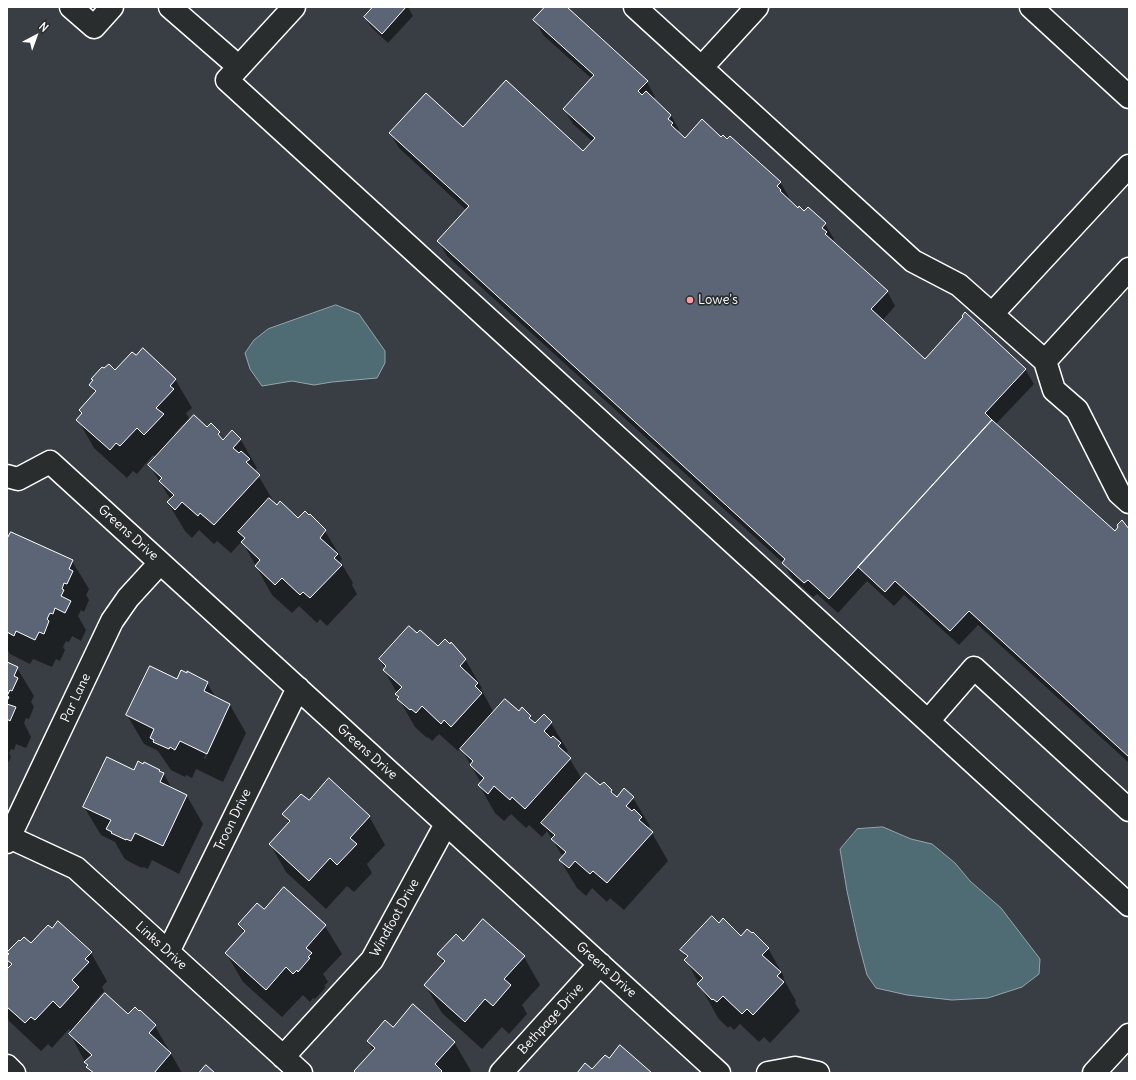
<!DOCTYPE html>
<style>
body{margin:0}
#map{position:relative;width:1136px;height:1080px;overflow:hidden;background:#393e44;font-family:Delius,sans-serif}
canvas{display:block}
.frame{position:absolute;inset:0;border:8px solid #fff;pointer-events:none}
.north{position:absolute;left:16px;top:16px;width:40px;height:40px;-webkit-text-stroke:3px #2a2d2e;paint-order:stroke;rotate:41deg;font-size:11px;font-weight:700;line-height:16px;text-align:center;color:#fff}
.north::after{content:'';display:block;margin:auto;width:14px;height:18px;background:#fff;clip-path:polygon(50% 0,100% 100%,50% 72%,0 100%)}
</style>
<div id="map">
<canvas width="1136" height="1080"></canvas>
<div class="frame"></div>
<div class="north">N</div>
</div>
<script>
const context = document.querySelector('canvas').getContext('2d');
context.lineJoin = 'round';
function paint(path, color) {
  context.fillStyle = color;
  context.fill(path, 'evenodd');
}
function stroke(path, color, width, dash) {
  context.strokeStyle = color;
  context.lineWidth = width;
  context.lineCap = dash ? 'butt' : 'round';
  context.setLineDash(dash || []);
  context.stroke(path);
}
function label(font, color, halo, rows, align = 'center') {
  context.font = font + ' Delius,sans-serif';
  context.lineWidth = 3.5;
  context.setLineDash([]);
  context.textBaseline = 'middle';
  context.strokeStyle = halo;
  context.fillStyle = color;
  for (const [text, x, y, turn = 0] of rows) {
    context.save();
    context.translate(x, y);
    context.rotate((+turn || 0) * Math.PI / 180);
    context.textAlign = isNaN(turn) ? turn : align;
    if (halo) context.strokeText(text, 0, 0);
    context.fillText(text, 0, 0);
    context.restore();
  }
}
const water = new Path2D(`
 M336 305 359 314 385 351V363L377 378 332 382 314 385 292 381 262 386 250 369 245 353 254 340 268 329Z
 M883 827 911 839 932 844 955 863 970 881 1001 908 1040 959 1039 974 1022 987 988 998 952 1000 907 995 876 988 867 975 858 941 847 891 840 849 857 829Z`);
const shadow = new Path2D(`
 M375 7H408L413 16 388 43 371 27 365 17Z
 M547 7H565L647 82 655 97 653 99 671 115 679 130 678 132 685 139H721L780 182 789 197 787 199 798 209 825 224 834 239 832 241 887 291 895 306 882 321 925 360 1025 369 1034 384 996 424 1115 533 1129 530V763L978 625 959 645 904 595 894 606 867 581 838 613 817 594 813 597 792 578 783 563 447 256 438 241 466 210 399 148 390 133 463 128 583 152 593 142 573 124 564 109 592 79 543 35 535 20Z
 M115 372 175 379 192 408 186 413 189 418 174 434 176 437 207 429 219 433 224 440 232 432 241 440 257 468 255 470 275 504 298 519 310 515 325 531 342 559 340 561 353 583 352 585 357 594 327 626 320 619 317 623 299 606 292 613 272 595 242 541 231 553 217 541 214 544 199 530 192 538 185 531 168 503 171 500 150 466 156 458 153 455 137 474 133 471 127 478 94 448 78 420 83 414 80 410 95 393 90 385 94 381 92 379Z
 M7 540 72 561 89 589 86 595 89 600 84 612 81 610 78 616 86 630 81 641 72 636 69 642 66 641 63 647 65 650 60 661 56 659 52 667 33 659 30 664 10 654 7 648Z
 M417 634 439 648 451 644 462 654 482 688 481 689 494 713H519L530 716 535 725 544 715 551 723 568 751 566 753 582 779 612 790 617 798 624 789 633 798 650 826 647 829 652 833 668 861 624 910 610 898 607 902 592 888 586 896 577 888 560 860 563 857 547 831 542 837 529 825 526 828 511 814 504 821 495 813 479 785 481 783 461 748 458 751 439 734 432 741 428 737 427 738 415 727 396 694 397 693 384 670 385 669 380 659Z
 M7 663 17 668 34 696 31 702 34 707 29 719 26 718 24 723 31 737 26 748 16 744 14 750 11 749 9 753 11 757 7 765Z
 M178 680 207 683 216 698 230 705 246 733 223 782 196 769 192 778 186 775 185 777 171 770 158 751 144 744 127 715ZM221 720H224L205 759 204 758Z
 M159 770 164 774 172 789 187 796 203 824 179 874 152 860 148 869 143 867 142 868 128 861 124 858 115 842 101 835 84 807 134 771Z
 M309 802 369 816 385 845 367 864 372 873 354 892 347 886 326 909 286 872 270 844 289 823 283 814Z
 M264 911 325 926 342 954 323 974 328 982 324 986 326 987 315 999 313 998 310 1002 303 995 282 1017 243 982 226 953 244 933 239 924Z
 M719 924 741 937 768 948 784 977 783 978 796 1001 795 1003 800 1011 770 1043 764 1037 759 1042 740 1024 734 1030 730 1026 728 1028 718 1018 686 960 687 959 682 950Z
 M463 942 524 957 540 985 522 1005 527 1014 509 1034 502 1027 482 1049 442 1013 425 985 444 964 438 955Z
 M31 945 91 953 107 981 102 987 104 991 90 1007 91 1010 129 1015 155 1026 182 1073H91L70 1034 72 1032 69 1029 52 1048 48 1044 41 1051 10 1022 7 1018V971L11 966 7 957Z
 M368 1041 454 1042 471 1071 469 1073H356L373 1051Z`);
const building = new Path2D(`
 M373 7H406L382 34 364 17Z
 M545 7H567L648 81 638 91 642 95 646 91 671 115 668 119 673 123 671 125 685 138 702 119 721 137 723 135 727 139 730 136 781 182 777 186 781 190 780 191 798 208 799 206 804 211 808 207 826 223 822 228 827 232 825 234 888 291 871 309 925 359 963 317 962 316 965 312 1026 369 985 413 992 420 829 599 808 580 804 583 782 563 785 559 437 241 469 206 389 133 426 93 463 127 506 80 583 151 595 138 563 109 594 75 533 20Z
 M143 348 176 379 170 386 174 389 156 408 164 414 144 435 137 428 120 446 116 443 110 450 76 420 82 413 79 410 96 391 89 385 93 380 91 379 102 367 104 368 109 364 115 370 132 352 136 355Z
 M194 415 207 427 211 423 220 432 218 434 223 440 232 430 241 439 233 448 239 453 241 451 250 459 246 462 260 475 214 525 200 513 198 516 182 502 175 510 167 502 174 495 159 481 162 478 148 465Z
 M992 420 1115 531 1118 527 1117 525 1122 520 1129 529V757L969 611 950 631 895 581 885 592 858 567Z
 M269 498 277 505 280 501 298 518 305 511 309 515 310 514 326 530 320 538 338 554 334 558 342 565 310 598 303 592 300 595 282 578 275 585 255 566 260 560 241 542 245 538 238 532Z
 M11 532 73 560 69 569 73 571 67 584 64 583 62 589 64 590 61 596 71 601 65 613 55 608 53 614 50 613 47 619 49 621 44 634 39 632 35 640 16 631 14 636 7 632V539Z
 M409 626 417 633 420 630 438 646 445 639 450 644 451 642 466 659 460 666 478 683 475 686 482 693 451 727 444 720 441 724 422 706 416 713 411 709 410 710 397 699 399 697 395 694 402 687 383 670 386 666 379 659Z
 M7 662 18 667 14 676 18 678 12 691 10 690 7 696 9 697 7 701Z
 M150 666 177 679 181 670 187 673V671L208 682 204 691 230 704 207 754 180 741 175 750 170 747 169 749 153 742 154 740 150 738 154 729 126 715Z
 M505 699 519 711 522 707 531 716 529 718 535 723 544 714 552 722 544 731 551 738 553 736 561 743 558 746 571 758 525 809 512 797 510 800 494 786 488 794 478 785 484 778 470 765 473 761 460 749Z
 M7 704 16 707 10 721 7 719Z
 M107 757 134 770 138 761 143 764 144 762 160 770 159 771 164 773 160 782 187 795 163 846 135 833 131 841 126 839V840L111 833 112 832 106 829 111 820 83 807Z
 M586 773 600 785 604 782 612 790 611 792 617 797 624 788 634 797 626 806 632 811 634 809 642 817 639 820 653 832 607 883 593 871 590 874 575 861 569 868 559 860 566 852 551 839 555 835 541 823Z
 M329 778 370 816 350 838 357 844 337 865 330 858 309 881 269 844 290 821 282 814 301 794 309 800Z
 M284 887 326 925 306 948 312 953 308 957 310 958 298 972 297 970 293 974 286 967 266 990 225 953 245 931 238 924 257 903 264 909Z
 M712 916 719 923 723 918 741 936 747 929 752 933 753 932 769 948 762 955 781 972 777 976 784 982 753 1015 747 1009 742 1014 723 996 717 1002 713 999 712 1000 697 984 703 978 684 960 688 956 680 950Z
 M483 919 525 956 504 979 511 985 493 1006 485 999 465 1022 424 985 445 961 437 954 456 934 463 941Z
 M58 921 92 952 85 959 89 962 72 980 79 987 60 1008 53 1001 35 1020 31 1017 25 1023 7 1007V969L12 964 7 960V955L9 954 7 952 19 940 20 941 24 937 31 943 48 925 52 928Z
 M105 993 128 1014 135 1007 139 1011 140 1010 156 1025 149 1033 171 1053 154 1073H94L86 1067 88 1065 84 1062 92 1055 69 1034Z
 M413 1004 455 1042 435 1064 442 1071 440 1073H356L354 1071 375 1048 367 1041 385 1020 393 1027Z
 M620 1045 652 1073H577L585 1063 592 1069 605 1055 609 1058Z
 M206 1065 215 1073H199Z`);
const minor = new Path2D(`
 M71 7 94 27 112 7
 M170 7 239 67
 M294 7 227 80 1129 905
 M635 7 913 261 959 285 1045 361 1054 390 1077 410 1119 493 1129 502
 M1031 7 1129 97
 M702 67 757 7
 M992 314 1129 166
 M1045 361 1129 269
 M7 476 18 479 50 462 719 1073
 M928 721 974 668 1129 810
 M9 837 76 868 301 1073
 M7 842 112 621 128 598 160 563
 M168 952 298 688
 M283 1057 372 960 446 824
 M7 1066 14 1073
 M501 1073 600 964
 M768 1073 795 1068 818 1073
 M1094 1073 1129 1035`);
const markers = [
 [690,300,4,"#ff9aa2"]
];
const poiNames = [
 ["Lowe's",698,300]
];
const streetNames = [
 ["Greens Drive",128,533,42],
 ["Par Lane",76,698,-65],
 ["Greens Drive",367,752,42],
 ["Troon Drive",233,820,-64],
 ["Windfoot Drive",395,918,-61],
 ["Links Drive",161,946,42],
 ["Greens Drive",606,970,42],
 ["Bethpage Drive",551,1019,-48]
];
paint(water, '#4f6b74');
stroke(water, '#95a6ac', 1);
paint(shadow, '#0007');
paint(building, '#5b6576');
stroke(building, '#fff', 1);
stroke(minor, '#fff', 25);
stroke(minor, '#2a2d2e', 22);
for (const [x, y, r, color] of markers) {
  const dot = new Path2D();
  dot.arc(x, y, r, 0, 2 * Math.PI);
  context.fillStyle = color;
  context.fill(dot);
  stroke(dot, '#2a2d2e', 1.5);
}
label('13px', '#fff', '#2a2d2e', poiNames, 'left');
label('13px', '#fff', '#2a2d2e', streetNames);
</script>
